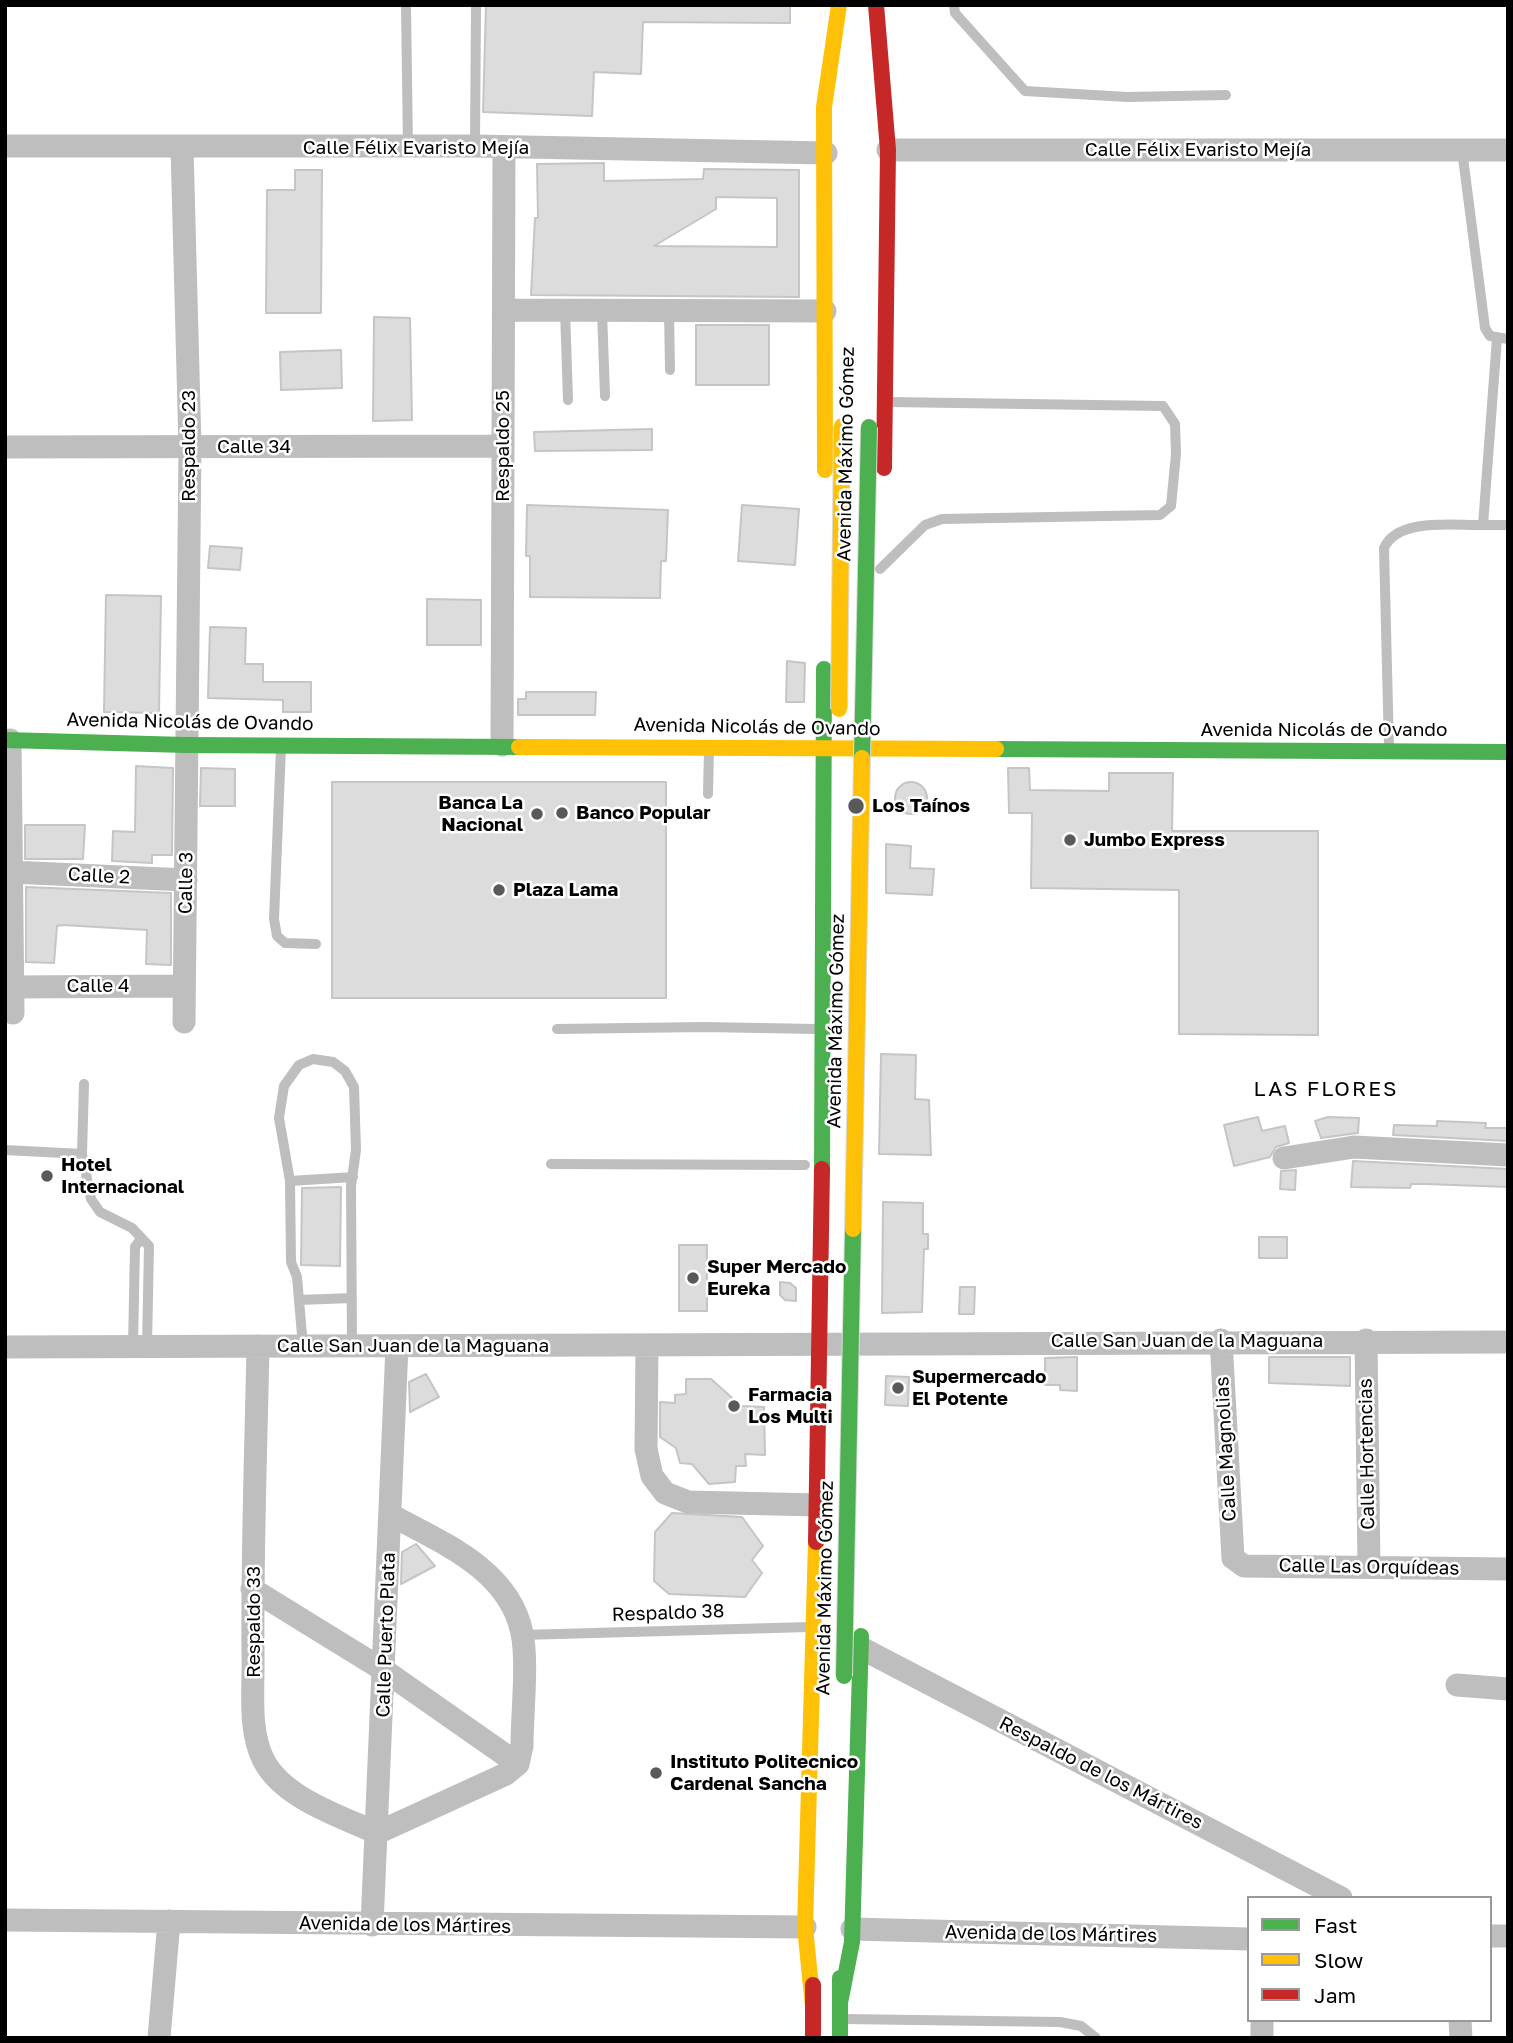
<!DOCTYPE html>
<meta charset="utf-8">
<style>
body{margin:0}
#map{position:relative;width:1513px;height:2043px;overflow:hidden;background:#fff;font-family:"Golos Text",sans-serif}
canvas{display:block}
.frame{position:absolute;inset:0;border:7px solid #000;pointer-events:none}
.legend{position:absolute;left:1247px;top:1896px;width:245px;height:126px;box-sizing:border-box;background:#fff;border:2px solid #999;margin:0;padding:9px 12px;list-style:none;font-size:21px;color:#000}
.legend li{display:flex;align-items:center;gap:14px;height:35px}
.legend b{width:35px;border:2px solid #999}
</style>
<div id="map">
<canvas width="1513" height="2043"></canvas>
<div class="frame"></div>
<ul class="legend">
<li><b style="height:9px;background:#4caf50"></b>Fast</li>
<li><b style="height:9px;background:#ffc107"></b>Slow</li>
<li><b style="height:9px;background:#c62828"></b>Jam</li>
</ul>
</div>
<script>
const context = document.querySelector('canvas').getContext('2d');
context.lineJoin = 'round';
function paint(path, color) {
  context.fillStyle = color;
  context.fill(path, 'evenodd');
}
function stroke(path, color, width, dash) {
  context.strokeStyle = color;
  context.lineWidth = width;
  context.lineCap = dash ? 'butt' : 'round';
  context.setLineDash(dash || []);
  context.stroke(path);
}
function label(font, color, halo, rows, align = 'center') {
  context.font = font + ' "Golos Text",sans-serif';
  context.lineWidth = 5;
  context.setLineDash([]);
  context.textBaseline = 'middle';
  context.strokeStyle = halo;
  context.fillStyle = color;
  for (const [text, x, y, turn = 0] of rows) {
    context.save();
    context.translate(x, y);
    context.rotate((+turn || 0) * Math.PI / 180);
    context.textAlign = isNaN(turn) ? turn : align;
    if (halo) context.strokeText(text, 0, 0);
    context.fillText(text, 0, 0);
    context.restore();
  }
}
const building = new Path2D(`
 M486 5H790V23L643 22 641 74 594 72 592 116 483 112Z
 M604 163V181L703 179 704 169 799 170V297L531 295 535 218H538L537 164ZM716 197 777 198V247L654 246 716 209Z
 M295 170H322L321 313H266L267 190H295Z
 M374 317 410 318 412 420 373 421Z
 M696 325H769V385H696Z
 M341 350 342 388 281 390 280 352Z
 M652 429V450L535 451 534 432Z
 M527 505 668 510 666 561H661L660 598 530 597V556H526Z
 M742 505 799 509 795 565 738 561Z
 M210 546 242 548 240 570 208 568Z
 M106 595 161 596 159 713 104 712Z
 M427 599 481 600V645H427Z
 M210 627 246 628 245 664H263V682H311V712H283V700L208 698Z
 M787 661 805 663 804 702H786Z
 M526 692H596L595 715H518V699H526Z
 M136 766 173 768 172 855H152V863L112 861 113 831 135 832Z
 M201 768 235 769V806H200Z
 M1008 768H1029L1030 790 1109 791V773H1173L1172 831H1318V1035L1179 1034V890L1031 888 1032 813H1009Z
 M332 782H666V998H332Z
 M895 798a16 16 0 1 1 32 0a16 16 0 1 1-32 0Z
 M25 825H85L83 859H25Z
 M886 844 911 846 910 868 934 869 932 895 886 893Z
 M26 887 171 893V965L146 964 147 930 63 925 57 926 54 963 26 962Z
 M881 1054 916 1055 915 1099 929 1100 931 1155 879 1154Z
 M1258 1117 1262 1131 1285 1126 1289 1143 1276 1147 1270 1157 1234 1166 1224 1125Z
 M1328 1117 1359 1118 1358 1133 1321 1138 1315 1121Z
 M1437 1121 1486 1123 1485 1128H1508V1141L1393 1135 1394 1125 1437 1126Z
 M1353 1161 1508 1169V1187L1426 1184H1411L1410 1188 1351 1187Z
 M1296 1170 1295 1190 1280 1189 1281 1171Z
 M341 1187 340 1266 301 1265 302 1188Z
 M883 1202 923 1203V1234H928V1249H924L922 1312 882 1313Z
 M1259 1237H1287V1258H1259Z
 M679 1245H707V1311H679Z
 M780 1282 790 1283 796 1288V1301L785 1300 780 1295Z
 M960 1287H975L974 1314H959Z
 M1077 1357V1391L1060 1390V1385H1045V1358Z
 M1269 1357H1350V1386L1269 1383Z
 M426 1374 439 1397 410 1412 409 1382Z
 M886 1376 909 1377 908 1406 885 1405Z
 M686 1379H711L741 1406 764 1407 765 1455 745 1454 746 1466H736L735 1482 709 1484 692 1464 680 1463 676 1448 660 1437V1402L675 1403V1395L686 1394Z
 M672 1513 742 1517 763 1546 752 1560 762 1573 745 1597 669 1594 654 1581 655 1532Z
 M416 1544 435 1566 401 1584 402 1552Z`);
const lane = new Path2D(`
 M406 5 408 148
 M954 5 955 13 1025 91 1127 97 1226 95
 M475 146 476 5
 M1462 150 1485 328 1490 336 1508 339
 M565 310 568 400
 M602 311 605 396
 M669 311 670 370
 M1497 338 1483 525H1508
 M880 569 925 525 942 519 1160 515 1171 506 1176 454 1175 424 1163 406 889 402
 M281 747 274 919 277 936 285 943 316 944
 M1389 748 1384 548C1398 517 1454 526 1483 525
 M708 794 709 749
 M557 1029 704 1027 816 1029
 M5 1150 82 1154 91 1199 100 1212 132 1228 149 1246 147 1346
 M82 1154 84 1084
 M551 1164 805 1165
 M290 1181 353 1177
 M299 1300 352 1298
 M133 1346 135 1247 140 1240
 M303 1346 297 1277 291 1262 290 1181 279 1118 284 1086 299 1065 313 1059 333 1062 345 1071 354 1087 356 1150 351 1186 352 1346
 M522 1635 810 1627
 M843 2019 1060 2022 1081 2026 1096 2038`);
const street = new Path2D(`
 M5 146H475L826 153
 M182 147 190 447 184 1022
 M888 150H1508
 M504 310 825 311
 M5 447 503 446
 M10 740 13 1013
 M502 745 504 148
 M11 872 186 880
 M12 987 184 986
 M1284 1158 1354 1147 1508 1155
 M1221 1340 1233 1558 1244 1566 1508 1569
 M1366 1340 1369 1567
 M258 1346C256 1448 252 1551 253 1654 254 1687 248 1728 263 1759 282 1798 340 1816 377 1833L506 1774 518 1764 522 1746C522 1714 528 1663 522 1633 509 1569 442 1543 391 1515
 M647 1346 646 1449 652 1476 665 1493 688 1502 817 1505
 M5 1347 1508 1342
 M252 1589 385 1671 518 1764
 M861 1648 1341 1898
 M1457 1685 1508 1689
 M5 1920 805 1927
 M372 1925 397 1346
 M852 1929 1249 1939
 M1490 1936H1508
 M1460 2020 1461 2038
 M159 2038 169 1921
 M1262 2038V2020`);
const fast = new Path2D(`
 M5 740 186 745 519 747
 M996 749 1508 752
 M822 1169 824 669
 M840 1978V2038
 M840 2003 852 1942 861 1636`);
const slow = new Path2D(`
 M825 470 824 107 839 5
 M519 747 996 749
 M813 2007 805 1927 816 1542`);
const jam = new Path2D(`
 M876 5 888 150 884 468
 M816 1542 822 1169
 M813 1985V2038`);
const fastBridge = new Path2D(`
 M862 758 869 427
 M844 1676 853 1229`);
const slowBridge = new Path2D(`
 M839 709 842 426
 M853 1229 862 758`);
const markers = [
 [856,806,9,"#595959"],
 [562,813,7,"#595959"],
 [537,814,7,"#595959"],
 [1070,840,7,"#595959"],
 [499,890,7,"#595959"],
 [47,1176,7,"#595959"],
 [693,1278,7,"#595959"],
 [898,1388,7,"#595959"],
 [734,1406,7,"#595959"],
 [656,1773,7,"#595959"]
];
const streetNames = [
 ["Calle Félix Evaristo Mejía",416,148],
 ["Calle Félix Evaristo Mejía",1198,150],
 ["Respaldo 23",189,446,-90],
 ["Respaldo 25",503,446,-90],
 ["Calle 34",254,447],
 ["Avenida Máximo Gómez",846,454,-89],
 ["Avenida Nicolás de Ovando",190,722,1],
 ["Avenida Nicolás de Ovando",757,727,1],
 ["Avenida Nicolás de Ovando",1324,730],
 ["Calle 2",99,876,3],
 ["Calle 3",186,883,-89],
 ["Calle 4",98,986],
 ["Avenida Máximo Gómez",836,1021,-89],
 ["Calle San Juan de la Maguana",1187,1341],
 ["Calle San Juan de la Maguana",413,1346],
 ["Calle Magnolias",1226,1449,-93],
 ["Calle Hortencias",1367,1454,-91],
 ["Calle Las Orquídeas",1369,1567,1],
 ["Avenida Máximo Gómez",825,1588,-89],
 ["Respaldo 38",668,1613,-2],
 ["Respaldo 33",254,1622,-90],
 ["Calle Puerto Plata",386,1635,-88],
 ["Respaldo de los Mártires",1101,1773,27],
 ["Avenida de los Mártires",405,1925,1],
 ["Avenida de los Mártires",1051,1934,1]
];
const poiNames = [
 ["Banca La",523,803,"right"],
 ["Nacional",523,825,"right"],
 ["Los Taínos",872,806],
 ["Banco Popular",576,813],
 ["Jumbo Express",1084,840],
 ["Plaza Lama",513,890],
 ["Hotel",61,1165],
 ["Internacional",61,1187],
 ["Super Mercado",707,1267],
 ["Eureka",707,1289],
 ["Supermercado",912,1377],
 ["El Potente",912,1399],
 ["Farmacia",748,1395],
 ["Los Multi",748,1417],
 ["Instituto Politecnico",670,1762],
 ["Cardenal Sancha",670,1784]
];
const neighbourhoodNames = [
 ["LAS FLORES",1326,1089]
];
paint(building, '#dcdcdc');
stroke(building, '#c5c5c5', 2);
stroke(lane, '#bebebe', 10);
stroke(street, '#bebebe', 23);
stroke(fast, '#4caf50', 16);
stroke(slow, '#ffc107', 16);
stroke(jam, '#c62828', 16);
stroke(fastBridge, '#dbdbdb', 18, []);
stroke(slowBridge, '#dbdbdb', 18, []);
stroke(fastBridge, '#4caf50', 16);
stroke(slowBridge, '#ffc107', 16);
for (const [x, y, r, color] of markers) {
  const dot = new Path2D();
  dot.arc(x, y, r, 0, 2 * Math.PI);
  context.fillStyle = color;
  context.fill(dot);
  stroke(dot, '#fff', 2.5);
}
label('19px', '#000', '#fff', streetNames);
label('bold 19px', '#000', '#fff', poiNames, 'left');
context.letterSpacing = '2px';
label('21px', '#000', '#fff', neighbourhoodNames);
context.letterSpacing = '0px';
</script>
